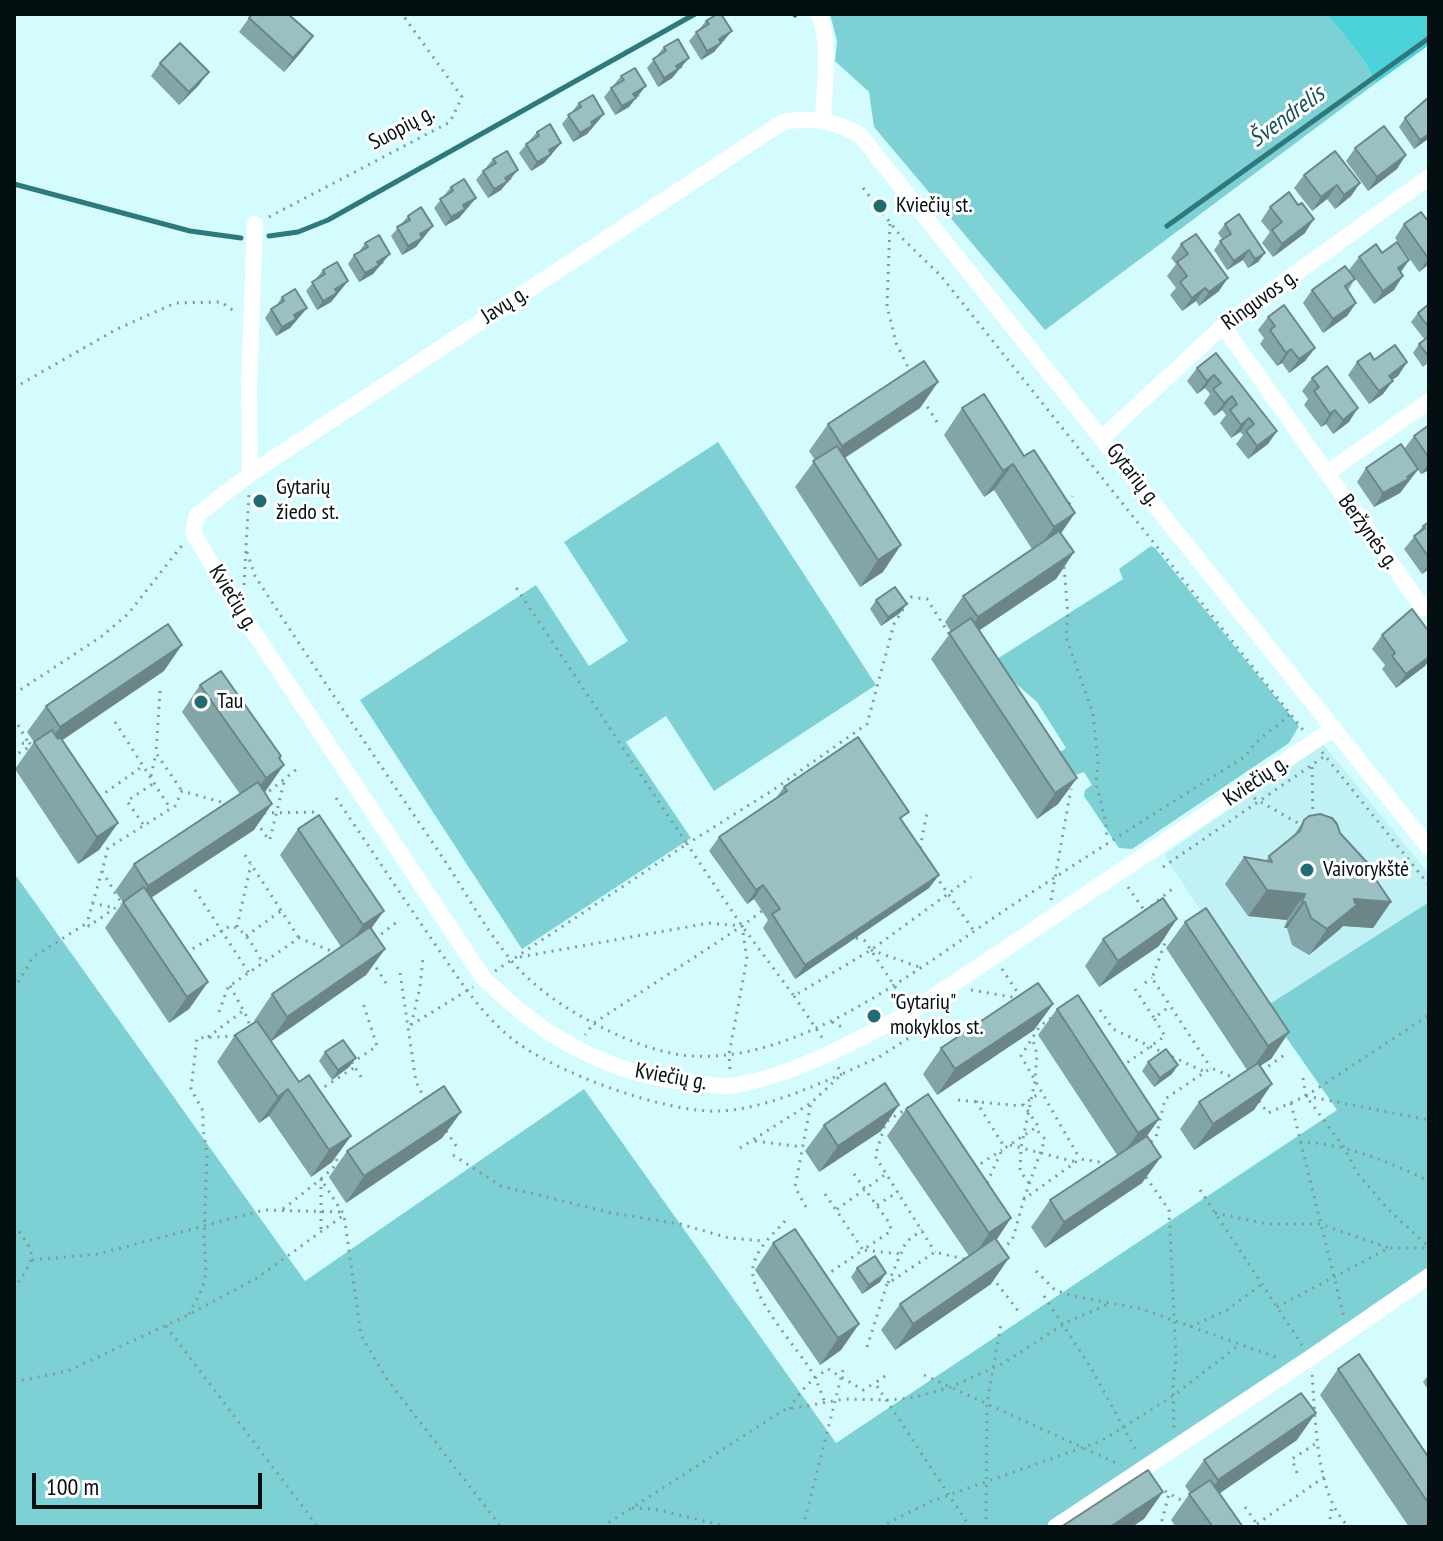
<!DOCTYPE html>
<meta charset="utf-8">
<style>
body{margin:0}
#map{position:relative;width:1443px;height:1541px;overflow:hidden;background:#d4fcfe;font-family:"PT Sans Narrow",sans-serif}
canvas{display:block}
.frame{position:absolute;inset:0;border:16px solid #030f10;pointer-events:none}
.scale{position:absolute;left:32px;top:1473px;width:230px;height:36px;box-sizing:border-box;border:4px solid #030f10;border-top:0;padding-left:10px;font-size:24px;line-height:28px;white-space:nowrap;color:#030f10;-webkit-text-stroke:6px #fff;paint-order:stroke}
</style>
<div id="map">
<canvas width="1443" height="1541"></canvas>
<div class="frame"></div>
<div class="scale">100 m</div>
</div>
<script>
const context = document.querySelector('canvas').getContext('2d');
context.lineJoin = 'round';
function paint(path, color) {
  context.fillStyle = color;
  context.fill(path, 'evenodd');
}
function stroke(path, color, width, dash) {
  context.strokeStyle = color;
  context.lineWidth = width;
  context.lineCap = dash ? 'butt' : 'round';
  context.setLineDash(dash || []);
  context.stroke(path);
}
function label(font, color, halo, rows, align = 'center') {
  context.font = font + ' "PT Sans Narrow",sans-serif';
  context.lineWidth = 6;
  context.setLineDash([]);
  context.textBaseline = 'middle';
  context.strokeStyle = halo;
  context.fillStyle = color;
  for (const [text, x, y, turn = 0] of rows) {
    context.save();
    context.translate(x, y);
    context.rotate((+turn || 0) * Math.PI / 180);
    context.textAlign = isNaN(turn) ? turn : align;
    if (halo) context.strokeText(text, 0, 0);
    context.fillText(text, 0, 0);
    context.restore();
  }
}
const built = new Path2D(`
 M1323 744 1429 874V902L1265 1007 1164 855Z`);
const green = new Path2D(`
 M830 14H1327L1365 62 1376 83 1045 330 874 127 869 92 835 61 837 41Z
 M718 442 876 685 714 791 666 716 626 742 691 838 522 949 360 700 536 585 589 666 628 641 564 542Z
 M1151 546 1155 548 1299 726 1289 743 1132 849 1119 848 1084 796 1085 790 1092 785 1084 772 1075 775 1060 752 1066 748 1037 702 997 667V659L1123 579 1119 569Z
 M14 873 305 1281 584 1089 836 1443 1337 1110 1265 1007 1429 902V1276L1055 1527H14Z`);
const forest = new Path2D(`
 M1327 14H1429V45L1376 83 1365 62Z`);
const stream = new Path2D(`
 M794 14 795 15
 M14 184 190 231 241 238
 M1167 226 1429 38
 M269 236 298 232 328 220 695 14`);
const path = new Path2D(`
 M863 188 903 239 941 276 1304 731
 M269 217 450 122 462 97 402 14
 M890 224 887 306 896 343 910 371
 M14 388 115 330 175 303 221 302 237 313
 M923 400 937 422
 M1069 504 1072 496
 M247 552 255 576C316 670 378 762 441 855 466 892 495 948 528 978 550 999 577 1015 605 1029 631 1042 662 1054 692 1056 802 1063 921 966 1008 908 1087 856 1166 806 1246 756 1256 737 1276 729 1291 713
 M1064 567 1068 614 1066 637 1093 714 1098 762 1096 783 1106 823 1107 840
 M244 585 249 493
 M949 634 927 599 911 597 894 624 867 724 773 790 687 844 742 926 794 996 871 950 971 877
 M160 691 156 753 182 791
 M14 694 102 636 128 614 183 544
 M14 718 28 742
 M115 722 170 808
 M14 745 29 742 31 746 14 756
 M1322 752 1429 885
 M1312 767 1313 819
 M151 776 156 753
 M263 796 297 769
 M99 797 143 766
 M336 798C367 843 397 889 428 934 453 970 477 1010 511 1038 553 1072 667 1114 720 1111 761 1109 805 1090 842 1074L838 1067
 M1254 798 1303 826
 M264 813 316 812
 M256 822 269 840
 M143 824 127 801 154 783
 M270 839 285 778
 M920 848 927 813
 M245 855 299 938
 M1163 867 1325 756
 M102 871 87 923 89 926 121 904
 M935 875 974 931
 M1128 887 1144 910
 M195 890 249 973
 M1051 900 1071 789
 M92 903 115 908
 M124 907 102 871 108 848 175 806 182 791 228 804
 M1145 911 1176 886
 M237 927 251 864
 M246 936 281 911
 M1163 937 1166 940 1152 978 1211 1068
 M856 938 865 941 903 999
 M375 939 398 921
 M871 950 919 967
 M186 953 230 926C246 928 255 950 263 963
 M520 957 709 923 742 926 594 1023 585 1035
 M372 961 386 983
 M1002 969 1020 996
 M495 971 687 844 515 586
 M400 973 416 1082 426 1101
 M1145 983 1152 978
 M230 986 248 1019 250 1030
 M14 989 33 957 87 923
 M1135 989 1154 1018
 M971 990 1018 998
 M794 996 823 1039
 M1100 1010 1113 1029 1205 1072
 M219 1012 228 987 299 938 336 953
 M1051 1018 1040 1026 1021 1056 1080 1159
 M832 1022 846 1029
 M411 1025 473 987
 M411 1025 420 987 423 958
 M208 1037 243 1011
 M1121 1067 1165 1036 1154 1018 1170 1006
 M730 1069 729 1054 747 959 742 926 762 911
 M1262 1071 1287 1053
 M361 1077 352 1063 377 1046 362 1000
 M1303 1078 1306 1096 1345 1149 1357 1173 1389 1210 1429 1247
 M318 1091 355 1067
 M1306 1096 1429 1120
 M958 1100 1021 1106 1041 1092
 M976 1101 1005 1148 1038 1126 1023 1104
 M1259 1101 1268 1113 1306 1096 1429 1015
 M1291 1103 1344 1317
 M909 1107 886 1122 875 1156 935 1252
 M446 1131 457 1147
 M755 1141 803 1147
 M1151 1142 1156 1137 1165 1099 1211 1068 1239 1080
 M1300 1142C1345 1143 1388 1162 1429 1181
 M1010 1145 1076 1162
 M740 1148 811 1103
 M453 1155 501 1186 612 1213 680 1224 729 1238 765 1241
 M337 1159 333 1168 321 1179 344 1215 361 1335 386 1378 501 1527
 M974 1168 1002 1150
 M854 1174 890 1224 891 1231 863 1250 836 1210 886 1174
 M1146 1177 1169 1210 1176 1359 1173 1385 1174 1429
 M321 1179V1231
 M987 1183 1002 1150
 M1029 1183 1020 1171 1021 1148 1035 1081 1037 1054 1032 1037
 M1200 1190 1302 1345
 M825 1194 836 1210
 M1024 1199 1045 1139 1035 1128
 M877 1205 898 1192
 M806 1207 795 1187 811 1103 842 1074 879 1057 923 1029
 M283 1209 321 1179
 M1215 1213 1268 1224H1320L1389 1248
 M785 1221C773 1234 756 1249 753 1267 748 1296 799 1349 813 1374 818 1383 821 1393 825 1403
 M14 1225C40 1258 34 1257 14 1289
 M1001 1249 1012 1241 1024 1199 1080 1159 1106 1163
 M32 1260 98 1254 264 1210 342 1212
 M1036 1271 1055 1290 1073 1296 1142 1309 1281 1359
 M825 1276 863 1250 901 1254
 M992 1277 1019 1312
 M888 1283 906 1242 922 1230
 M1044 1296 1091 1368 1138 1454
 M1277 1307 1389 1248H1429
 M189 1314 203 1287 206 1273 204 1237 207 1153 203 1129V1111L191 1089 197 1038 236 1036
 M166 1326 318 1527
 M1190 1327 1227 1310 1262 1284
 M867 1347 887 1284 935 1252 968 1260
 M924 1375 1121 1465
 M1312 1375C1316 1420 1315 1495 1349 1527
 M885 1376 875 1383 970 1527
 M14 1382 68 1371 188 1315 257 1278 344 1215
 M790 1409C798 1392 812 1379 828 1369L863 1390 875 1383
 M1297 1473 1292 1459 1318 1442
 M1158 1487 1186 1503
 M1245 1507 1259 1527
 M632 1508 654 1509 730 1527
 M1257 1524 1324 1477
 M602 1527 784 1410 844 1399 891 1400 916 1397 951 1387 1002 1364 1067 1322 1111 1303
 M803 1527 843 1370
 M880 1527 932 1501 1101 1441 1173 1396 1239 1345
 M986 1527 987 1403 1001 1324
 M1157 1527 1161 1524 1169 1494
 M1329 1527 1332 1505`);
const minor = new Path2D(`
 M819 14C831 42 824 88 823 119
 M1223 326 1327 473
 M1429 401 1327 473 1423 608 1429 603
 M1103 437 1223 326 1429 177
 M250 474 249 386 255 224
 M1334 728 911 1012C855 1041 800 1073 737 1085 723 1088 707 1084 694 1083 635 1079 577 1054 530 1019 514 1007 499 992 484 979L241 613 193 533 197 515 250 474 783 122C813 117 833 120 860 135 1049 373 1239 611 1429 848
 M1055 1527 1310 1358 1429 1276`);
const wall = new Path2D(`
 M249 18 303 50 284 72 239 32Z
 M706 21 725 40 720 43 714 52 701 60 689 41Z
 M664 47 683 67 678 70 672 78 658 87 647 68Z
 M160 63 199 85 179 105 151 76Z
 M621 76 640 96 635 98 629 107 615 115 604 97Z
 M1429 97V138L1414 149 1399 127 1405 118Z
 M579 103 604 114 587 134 573 142 562 124Z
 M537 132 561 143 544 163 531 171 519 153Z
 M1355 148 1397 169 1368 191 1346 161Z
 M493 159 512 179 507 182 501 190 488 198 476 180Z
 M1304 175 1360 183 1351 196 1335 209 1327 199 1312 211 1294 188Z
 M451 187 476 198 459 218 445 226 434 208Z
 M1270 207 1305 233 1273 257 1262 243 1270 232 1261 221Z
 M408 216 426 235 421 238 416 247 402 255 391 236Z
 M1429 220V264L1419 272 1395 238 1404 224Z
 M1225 224 1265 253 1258 262 1248 268 1243 260 1227 270 1214 250 1222 239 1218 233Z
 M365 243 384 263 379 266 373 274 359 282 348 264 354 255 359 252Z
 M1181 244 1219 291 1199 306 1196 301 1182 311 1170 295 1176 288 1167 276 1176 264 1171 258Z
 M1382 253 1409 260 1401 272 1394 290 1374 304 1349 270 1359 257Z
 M323 270 348 281 331 302 317 310 306 291Z
 M1355 279 1348 290 1356 303 1347 316 1323 333 1303 303 1312 290Z
 M282 297 307 308 290 328 276 336 265 318 271 309 276 306Z
 M1429 304V362L1423 367 1413 353 1419 344 1425 340 1411 322 1418 313Z
 M1268 317 1315 348 1305 361 1289 373 1282 363 1277 366 1260 344 1264 338 1258 330Z
 M1216 353 1277 431 1268 444 1248 459 1236 444 1243 435 1240 432 1231 438 1220 423 1226 415 1222 410 1214 416 1204 403 1210 394 1205 388 1197 394 1187 381 1197 368Z
 M1374 360 1407 362 1398 376 1392 380 1383 394 1369 404 1348 375 1357 362Z
 M1312 378 1349 422 1333 434 1326 424 1321 427 1304 405 1308 399 1302 391Z
 M938 382 920 408 845 458 883 572 860 587 795 487 815 460 809 451 828 424Z
 M962 408 1024 456 1075 513 1061 533 1074 552 1056 579 979 630 1077 778 1058 804 1037 819 931 659 951 632 945 622 963 596 1032 549 994 490 984 497 944 435Z
 M1429 425V470L1421 474 1418 470 1400 493 1374 507 1357 482 1366 468 1404 449 1414 436Z
 M1429 522V569L1422 574 1404 549 1423 526Z
 M876 600 900 613 881 626 870 609Z
 M1382 635 1425 666 1396 688 1382 669 1385 665 1372 649Z
 M164 671 62 740 118 823 99 850 78 864 15 769 34 742 27 732 46 706Z
 M200 685 281 756 265 792 254 830 151 898 208 982 189 1009 169 1023 105 928 123 902 115 891 134 864 240 794 182 712Z
 M784 787 902 821 939 875 929 888 795 979 763 928 768 920 754 899 747 904 709 851 719 837 776 798Z
 M1304 820 1340 833 1373 869 1370 872 1391 902 1373 928 1343 926 1339 930 1309 955 1292 945 1287 928H1284L1287 920 1248 916 1225 884 1244 857 1266 861 1269 856 1294 835Z
 M298 829 385 949 366 975 271 1041 299 1082 351 1136 332 1162 311 1177 269 1116 259 1123 217 1062 235 1035 255 1022 254 1021 272 994 341 947 280 855Z
 M1185 922 1289 1032 1271 1059 1260 1066 1254 1110 1194 1150 1180 1129 1199 1102 1247 1070 1166 948Z
 M1103 939 1159 946 1099 987 1085 966Z
 M1053 1004 1034 1030 937 1095 923 1074 941 1048Z
 M1057 1009 1159 1119 1147 1136 1142 1183 1045 1248 1031 1227 1050 1200 1117 1155 1038 1035Z
 M325 1052 356 1058 349 1067 332 1080 319 1061Z
 M1148 1062 1172 1074 1154 1087 1142 1071Z
 M906 1109 1011 1218 996 1240 991 1284 895 1350 881 1330 900 1304 969 1256 887 1136Z
 M461 1112 442 1138 346 1203 329 1177 347 1151Z
 M824 1125 881 1131 819 1172 805 1151Z
 M773 1243 859 1324 841 1350 820 1365 755 1270Z
 M857 1268 880 1282 862 1294 851 1277Z
 M1338 1369 1429 1458V1527H1409L1320 1395Z
 M1429 1374V1391L1423 1382Z
 M1297 1440 1219 1493 1243 1527H1176L1171 1520 1190 1493 1185 1486 1204 1460Z`);
const shadedWall = new Path2D(`
 M732 31 714 52 701 60 707 51 719 39Z
 M313 36 303 50 284 72 293 58Z
 M689 58 672 78 658 87 664 78 676 66Z
 M209 72 199 85 179 105 189 92Z
 M646 86 629 107 615 115 622 106 633 94Z
 M604 114 587 134 573 142 580 133 591 122Z
 M1429 133 1428 139 1414 149 1420 140Z
 M561 143 544 163 531 171 537 162 549 150Z
 M1406 155 1397 169 1368 191 1377 177Z
 M518 170 501 190 488 198 494 189 505 178Z
 M1360 183 1351 196 1335 209 1344 195Z
 M1337 185 1327 199 1312 211 1321 197Z
 M476 198 459 218 445 226 451 217 463 205Z
 M1314 219 1305 233 1273 257 1282 244Z
 M433 226 416 247 402 255 408 246 420 234Z
 M1249 250 1243 260 1227 270 1234 261Z
 M1265 253 1258 262 1248 268 1255 259Z
 M390 254 373 274 359 282 365 273 377 262Z
 M1429 258V264L1419 272Z
 M1409 260 1400 273 1398 268Z
 M1403 276 1394 290 1374 304 1383 291Z
 M1228 278 1219 291 1199 306 1209 292Z
 M348 281 331 302 317 310 323 301 335 289Z
 M1205 288 1196 301 1182 311 1192 298Z
 M1356 303 1347 316 1323 333 1333 319Z
 M307 308 290 328 276 336 282 327 294 315Z
 M1315 348 1305 361 1289 373 1299 359Z
 M1291 349 1282 363 1277 366 1286 353Z
 M1407 362 1398 376 1379 389 1389 376Z
 M1214 375 1205 388 1197 394 1207 381Z
 M1393 381 1383 394 1369 404 1379 391Z
 M938 382 920 408 823 472 842 446Z
 M1232 396 1222 410 1214 416 1224 403Z
 M1358 408 1349 422 1333 434 1343 420Z
 M1335 410 1326 424 1321 427 1330 414Z
 M1249 418 1240 432 1231 438 1241 425Z
 M1277 431 1268 444 1248 459 1257 446Z
 M1429 463V470L1421 474Z
 M1013 464 994 490 984 497 1003 471Z
 M1418 469 1400 493 1374 507 1383 493Z
 M1075 513 1057 539 1035 553 1054 527Z
 M901 545 883 572 860 587 878 560Z
 M1074 552 1056 579 959 644 978 617Z
 M1429 564V569L1422 574Z
 M907 604 900 613 881 626 888 617Z
 M182 645 164 671 42 754 60 727Z
 M1429 654V661L1425 666 1396 688 1406 674Z
 M281 756 266 778 284 765 265 792 247 805 279 758Z
 M1077 778 1058 804 1037 819 1055 793Z
 M272 804 254 830 129 912 148 886Z
 M118 823 99 850 78 864 97 837Z
 M939 875 929 888 795 979 805 965Z
 M763 885 754 899 747 904 756 890Z
 M1267 890 1305 894 1287 920 1248 916Z
 M1354 899 1391 902 1373 928 1343 926 1339 930 1309 955 1327 929Z
 M1302 902H1305L1287 928H1284Z
 M384 911 365 937 344 952 363 925Z
 M1177 919 1159 946 1099 987 1118 961Z
 M385 949 366 975 269 1043 287 1017Z
 M208 982 189 1009 169 1023 187 997Z
 M1053 1004 1034 1030 937 1095 955 1069Z
 M1289 1032 1271 1059 1249 1073 1268 1046Z
 M356 1058 349 1067 332 1080 338 1070Z
 M1178 1065 1172 1074 1154 1087 1160 1078Z
 M1272 1084 1254 1110 1194 1150 1213 1124Z
 M288 1089 269 1116 259 1123 278 1097Z
 M899 1105 881 1131 819 1172 838 1146Z
 M461 1112 442 1138 346 1203 364 1176Z
 M1159 1119 1140 1145 1119 1159 1138 1133Z
 M351 1136 332 1162 311 1177 329 1150Z
 M1161 1157 1142 1183 1045 1248 1064 1222Z
 M1011 1218 993 1245 971 1260 989 1233Z
 M1009 1258 991 1284 895 1350 913 1324Z
 M886 1273 880 1282 862 1294 869 1285Z
 M859 1324 841 1350 820 1365 838 1338Z
 M1316 1413 1297 1440 1200 1507 1218 1480Z
 M1163 1492 1144 1519 1132 1527H1110Z`);
const building = new Path2D(`
 M252 14H288L313 36 293 58 249 18Z
 M717 14H721L732 31 719 39 721 43 707 51 696 32 709 24 706 21Z
 M678 39 689 58 676 66 678 69 664 78 653 59 666 51 664 47Z
 M180 43 209 72 189 92 160 63Z
 M635 68 646 86 633 94 636 98 622 106 611 88 624 80 621 76Z
 M593 95 604 114 591 122 593 125 580 133 568 115 581 107 579 103Z
 M1429 97V134L1420 140 1405 118Z
 M550 124 561 143 549 150 551 154 537 162 526 144 539 136 537 132Z
 M1384 126 1406 155 1377 177 1355 148Z
 M507 151 518 170 505 178 508 181 494 189 483 171 496 163 493 159Z
 M1335 151 1360 183 1344 195 1337 185 1321 197 1304 175Z
 M464 179 476 198 463 205 465 209 451 217 440 199 453 191 451 187Z
 M1289 192 1298 205 1302 203 1314 219 1282 244 1272 230 1282 222 1270 207Z
 M421 207 433 226 420 234 422 238 408 246 397 227 410 220 408 216Z
 M1421 212 1428 221 1429 220 1428 258 1404 224Z
 M1239 214 1265 253 1255 259 1249 250 1234 261 1220 241 1231 234 1225 224Z
 M1196 234 1228 278 1209 292 1205 288 1192 298 1180 282 1187 276 1177 262 1188 254 1181 244Z
 M379 235 390 254 377 262 379 265 365 273 354 255 368 247 365 243Z
 M1397 242 1409 260 1398 268 1403 276 1383 291 1359 257 1376 244 1382 253Z
 M337 262 348 281 335 289 337 293 323 301 312 282 325 274 323 270Z
 M1345 266 1355 279 1345 286 1356 303 1333 319 1312 290Z
 M295 289 307 308 294 315 296 319 282 327 271 309 284 301 282 297Z
 M1429 304V328L1418 313Z
 M1284 305 1315 348 1299 359 1291 349 1286 353 1270 330 1275 326 1268 317Z
 M1429 336V357L1419 344Z
 M1395 345 1407 362 1389 376 1393 381 1379 391 1357 362 1370 353 1374 360Z
 M1216 353 1277 431 1257 446 1246 431 1254 424 1249 418 1241 425 1230 410 1237 404 1232 396 1224 403 1213 389 1221 383 1214 375 1207 381 1197 368Z
 M924 361 938 382 842 446 828 424Z
 M1327 366 1358 408 1343 420 1335 410 1330 414 1314 391 1319 387 1312 378Z
 M984 394 1024 456 1034 450 1075 513 1054 527 1013 464 1003 471 962 408Z
 M1429 425V458L1414 436Z
 M1401 444 1418 469 1407 477 1409 479 1383 493 1366 468Z
 M837 446 901 545 878 560 813 461Z
 M1429 522V558L1414 536 1425 528 1423 526Z
 M1059 531 1074 552 978 617 963 596Z
 M895 587 907 604 888 617 876 600Z
 M1412 609 1427 629 1429 628V657L1406 674 1392 656 1395 653 1382 635Z
 M971 618 1077 778 1055 793 949 633Z
 M168 624 182 645 60 727 46 706Z
 M221 671 281 756 279 758 284 765 266 778 200 685Z
 M52 730 58 739 60 737 118 823 97 837 34 742Z
 M858 737 909 812 900 818 939 875 805 965 772 914 780 909 763 885 756 890 719 837 787 791 784 787Z
 M258 782 272 804 148 886 134 864Z
 M1320 814 1332 818 1337 824 1340 833 1373 869 1370 871 1391 902 1354 899 1355 903 1358 904 1327 929 1311 918 1305 902H1302L1305 894 1267 890 1244 857 1272 862 1269 856 1300 831 1304 820 1309 816Z
 M319 815 384 911 363 925 298 829Z
 M144 887 208 982 187 997 123 902Z
 M1163 898 1177 919 1118 961 1103 939Z
 M1206 908 1289 1032 1268 1046 1185 922Z
 M370 927 385 949 287 1017 272 994Z
 M1038 983 1053 1004 955 1069 941 1048Z
 M1078 995 1159 1119 1138 1133 1057 1009Z
 M257 1021 299 1082 309 1075 351 1136 329 1150 288 1089 278 1097 235 1035Z
 M343 1040 356 1058 338 1070 325 1052Z
 M1166 1049 1178 1065 1160 1078 1148 1062Z
 M1258 1063 1272 1084 1213 1124 1199 1102Z
 M885 1083 899 1105 838 1146 824 1125Z
 M444 1086 461 1112 364 1176 347 1151Z
 M928 1094 1011 1218 989 1233 906 1109Z
 M1147 1136 1161 1157 1064 1222 1050 1200Z
 M795 1229 859 1324 838 1338 773 1243Z
 M995 1238 1009 1258 913 1324 900 1304Z
 M875 1256 886 1273 869 1285 857 1268Z
 M1359 1354 1429 1458V1504L1338 1369Z
 M1301 1393 1316 1413 1218 1480 1204 1460Z
 M1148 1470 1163 1492 1110 1527H1061Z
 M1210 1480 1243 1527H1213L1189 1494Z`);
const markers = [
 [880,206,8,"#206c70"],
 [260,501,8,"#206c70"],
 [201,702,8,"#206c70"],
 [1307,870,8,"#206c70"],
 [874,1016,8,"#206c70"]
];
const streetNames = [
 ["Suopių g.",402,128,-28],
 ["Ringuvos g.",1260,300,-36],
 ["Javų g.",505,305,-33],
 ["Gytarių g.",1133,475,52],
 ["Beržynės g.",1368,532,54],
 ["Kviečių g.",233,598,58],
 ["Kviečių g.",1256,781,-34],
 ["Kviečių g.",671,1077,10]
];
const poiNames = [
 ["Kviečių st.",896,206],
 ["Gytarių",276,488],
 ["žiedo st.",276,513],
 ["Tau",217,702],
 ["Vaivorykštė",1323,870],
 ["\"Gytarių\"",890,1003],
 ["mokyklos st.",890,1028]
];
const waterNames = [
 ["Švendrelis",1287,117,-36]
];
paint(built, '#c0f1f4');
paint(green, '#7dd0d4');
paint(forest, '#4bd3d9');
stroke(stream, '#2f797c', 5);
stroke(path, '#7f9c9d', 3, [2, 6]);
stroke(minor, '#fff', 16);
paint(wall, '#84a5a7');
paint(shadedWall, '#6c8688');
paint(building, '#9ac0c2');
stroke(building, '#6c8688', 2);
for (const [x, y, r, color] of markers) {
  const dot = new Path2D();
  dot.arc(x, y, r, 0, 2 * Math.PI);
  context.fillStyle = color;
  context.fill(dot);
  stroke(dot, '#fff', 3);
}
label('22px', '#030f10', '#fff', streetNames);
label('22px', '#030f10', '#fff', poiNames, 'left');
label('italic 24px', '#155052', '#fff', waterNames);
</script>
